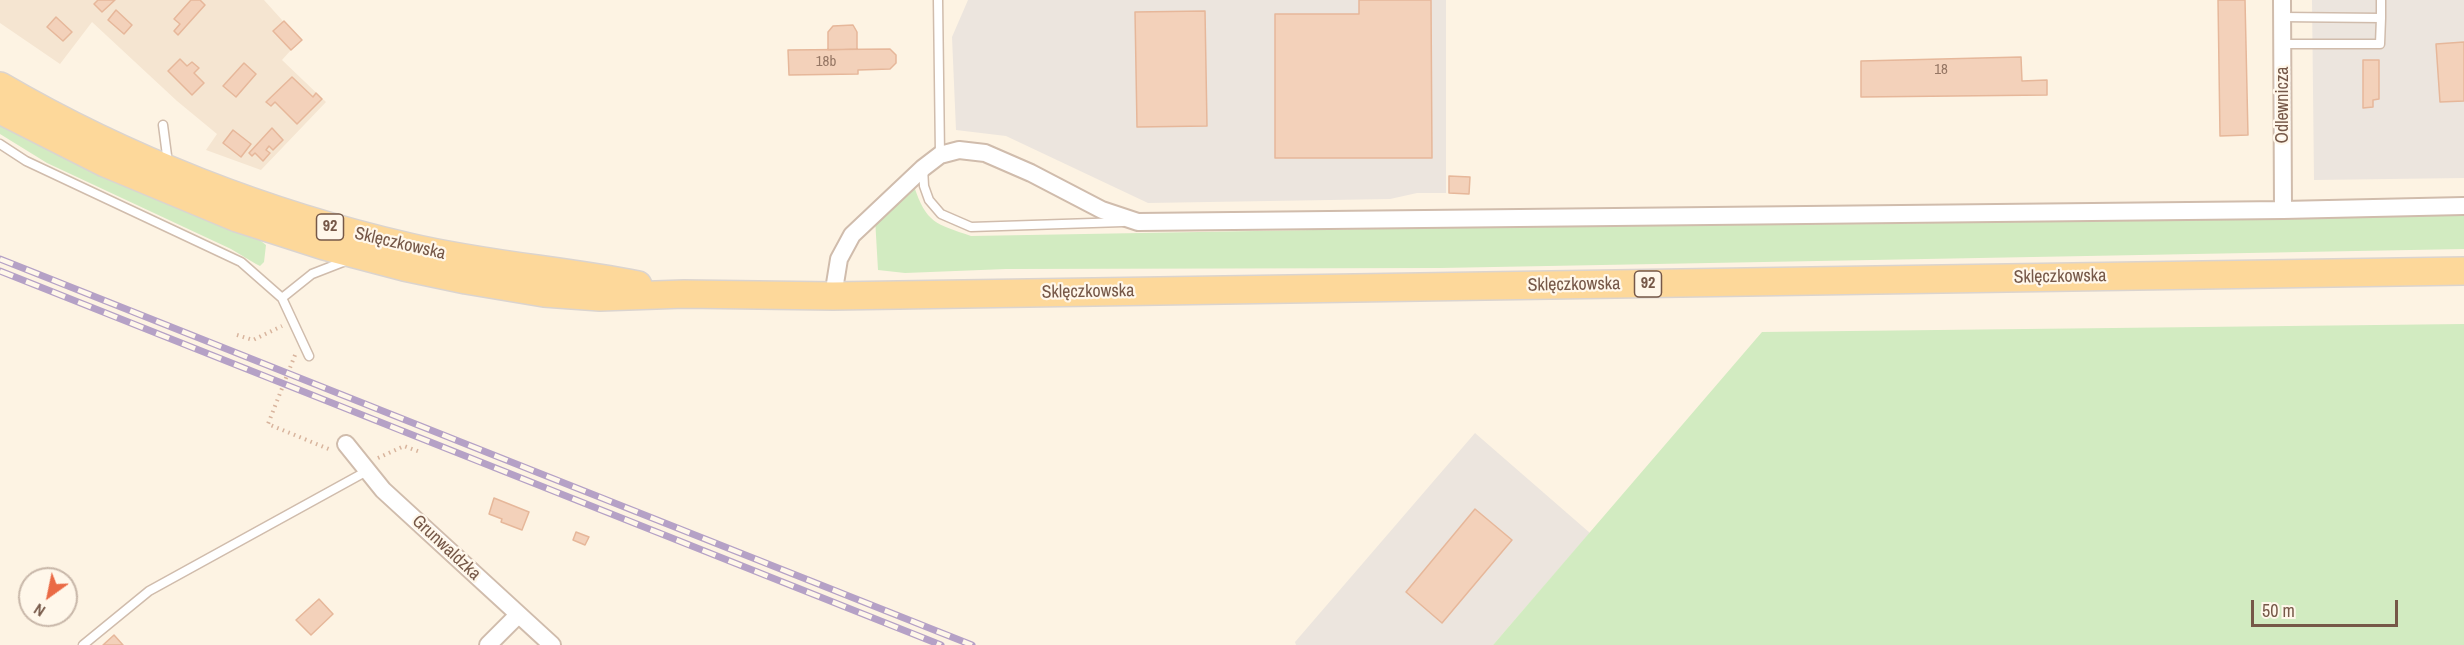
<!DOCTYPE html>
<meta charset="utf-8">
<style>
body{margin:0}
#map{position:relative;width:2464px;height:645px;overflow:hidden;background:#fdf3e3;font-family:"Archivo Narrow",sans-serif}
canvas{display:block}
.north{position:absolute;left:18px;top:567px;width:60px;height:60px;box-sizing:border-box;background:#fff7ea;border:2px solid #c8b7a9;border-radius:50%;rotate:213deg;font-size:16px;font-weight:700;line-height:24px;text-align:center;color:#765848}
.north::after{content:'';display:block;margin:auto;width:21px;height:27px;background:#ea6a45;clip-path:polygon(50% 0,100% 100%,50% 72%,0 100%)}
.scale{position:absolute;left:2251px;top:600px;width:147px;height:27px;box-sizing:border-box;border:3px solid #765848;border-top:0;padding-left:8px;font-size:18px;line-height:21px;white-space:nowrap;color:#765848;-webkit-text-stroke:4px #fff7ea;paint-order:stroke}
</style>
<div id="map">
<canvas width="2464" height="645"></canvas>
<div class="north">N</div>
<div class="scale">50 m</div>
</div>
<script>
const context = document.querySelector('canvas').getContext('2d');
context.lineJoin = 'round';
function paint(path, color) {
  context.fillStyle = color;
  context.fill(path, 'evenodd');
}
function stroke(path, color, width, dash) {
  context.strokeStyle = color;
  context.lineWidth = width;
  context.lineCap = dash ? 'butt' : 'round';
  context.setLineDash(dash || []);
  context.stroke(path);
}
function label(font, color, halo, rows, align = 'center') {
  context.font = font + ' "Archivo Narrow",sans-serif';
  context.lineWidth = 4.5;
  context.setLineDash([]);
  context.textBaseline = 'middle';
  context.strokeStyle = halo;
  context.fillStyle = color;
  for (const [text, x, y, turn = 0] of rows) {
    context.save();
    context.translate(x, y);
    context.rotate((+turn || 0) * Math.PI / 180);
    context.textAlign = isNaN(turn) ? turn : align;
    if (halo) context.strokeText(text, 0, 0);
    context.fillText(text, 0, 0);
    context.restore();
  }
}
const residential = new Path2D(`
 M0 0H264L300 40 282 60 326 102 261 170 206 150 217 134 177 101 92 22 60 64 0 23Z`);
const industrial = new Path2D(`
 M968 0H1446V193H1417L1390 199 1148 203 1006 136 956 130 952 37Z
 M2312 0H2464V178L2314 180Z
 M1475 433 1590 533 1493 645H1296L1295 642Z`);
const green = new Path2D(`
 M0 123C85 169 171 206 261 241L266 245 264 262 260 266 256 264 231 249 47 163 0 134Z
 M914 186C926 223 936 224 971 236L1597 225 1899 224 2127 217 2464 212V249L1440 268 1006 269 905 273 878 270 875 218Z
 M2464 324V645H1493L1762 332Z`);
const building = new Path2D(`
 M98 0H115L102 12 94 4Z
 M191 0H200L205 5 178 35 174 31 180 24 174 19Z
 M1359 0H1431L1432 158H1275V14H1359Z
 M2218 0H2245L2248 135 2220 136Z
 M116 10 132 25 124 34 108 20Z
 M1205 11 1207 126 1137 127 1135 12Z
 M56 17 72 32 63 41 47 27Z
 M284 21 302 40 291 50 273 31Z
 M853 25 857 32V49L828 50V32L833 26Z
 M2464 42V101L2440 102 2436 44Z
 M890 49 896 55V63L890 69 858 70V74L789 75 788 50Z
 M2021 57 2022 81 2047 80V95L1861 97V61Z
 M180 59 187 66 192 62 199 68 194 73 204 83 192 95 168 71Z
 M2363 60H2379V99L2373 100V107L2363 108Z
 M244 63 256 74 236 97 223 86Z
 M292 77 313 97 316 93 322 99 297 124 275 102 271 106 266 102Z
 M272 128 283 140 273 150 269 146 266 150 270 153 263 161 255 153 252 156 249 153Z
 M233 130 251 144 241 157 223 143Z
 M1449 176 1470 177 1469 194 1449 193Z
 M494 498 529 512 522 530 501 522 502 519 489 514Z
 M1475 509 1512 540 1442 623 1406 592Z
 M576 532 589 537 585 545 573 540Z
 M319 599 333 614 311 635 296 620Z
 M114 635 123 645H103Z`);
const path = new Path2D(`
 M237 335 253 340 282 326
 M295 355 268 424 331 450
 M378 458 404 446 420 452`);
const lane = new Path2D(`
 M938 0 940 155
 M2282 17 2381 18V0
 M2282 44H2380L2381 18
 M163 125 168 163
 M0 144 26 161 241 262 282 298 309 356
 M923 168 924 186 929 200 941 214 971 227 1123 222
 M282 298 312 274 348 260
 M83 645 149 591 367 471`);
const street = new Path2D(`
 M2282 0 2283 210
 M833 296 839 259 852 235 923 168 940 155 959 150 985 153 1031 173 1102 210 1138 222 2283 210 2464 206
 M346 444 383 490 552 645
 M488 645 518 615`);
const primary = new Path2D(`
 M0 86C125 159 269 215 409 247 485 265 562 270 638 285
 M0 110 105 163 237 218 324 246 404 267 466 280 544 293 600 297 684 294 833 296 2464 271`);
const rail = new Path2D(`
 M0 259 972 645
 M0 271 941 645`);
const numberNames = [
 ["18b",826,62],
 ["18",1941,70]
];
const shields = [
 [330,227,27],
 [1648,284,27]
];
const shieldNames = [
 ["92",330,227],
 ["92",1648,284]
];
const streetNames = [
 ["Odlewnicza",2283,105,-90],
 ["Sklęczkowska",400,244,13],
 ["Sklęczkowska",2060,277,-1],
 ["Sklęczkowska",1574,285,-1],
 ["Sklęczkowska",1088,292,-1],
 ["Grunwaldzka",446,548,43]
];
paint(residential, '#f5e5d1');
paint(industrial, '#ece5de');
paint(green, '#d2ebc1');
paint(building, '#f3d1ba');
stroke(building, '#e6b79a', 1.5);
stroke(lane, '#d0bcac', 11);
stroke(street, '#d0bcac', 20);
stroke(primary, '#dbd4cf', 30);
stroke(path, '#d8b49d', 4, [1.5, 4.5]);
stroke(lane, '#fff', 8);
stroke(street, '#fff', 16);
stroke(primary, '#fdd89a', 27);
stroke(rail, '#b5a1c6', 7);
stroke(rail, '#fff7ea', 4.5, [14]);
label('15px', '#957664', null, numberNames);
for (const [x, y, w] of shields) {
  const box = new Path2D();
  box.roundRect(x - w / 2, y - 13, w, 26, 4.5);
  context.fillStyle = '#fff7ea';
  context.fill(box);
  stroke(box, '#765848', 1.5);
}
label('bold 16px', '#765848', null, shieldNames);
label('18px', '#765848', '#fff7ea', streetNames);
</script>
